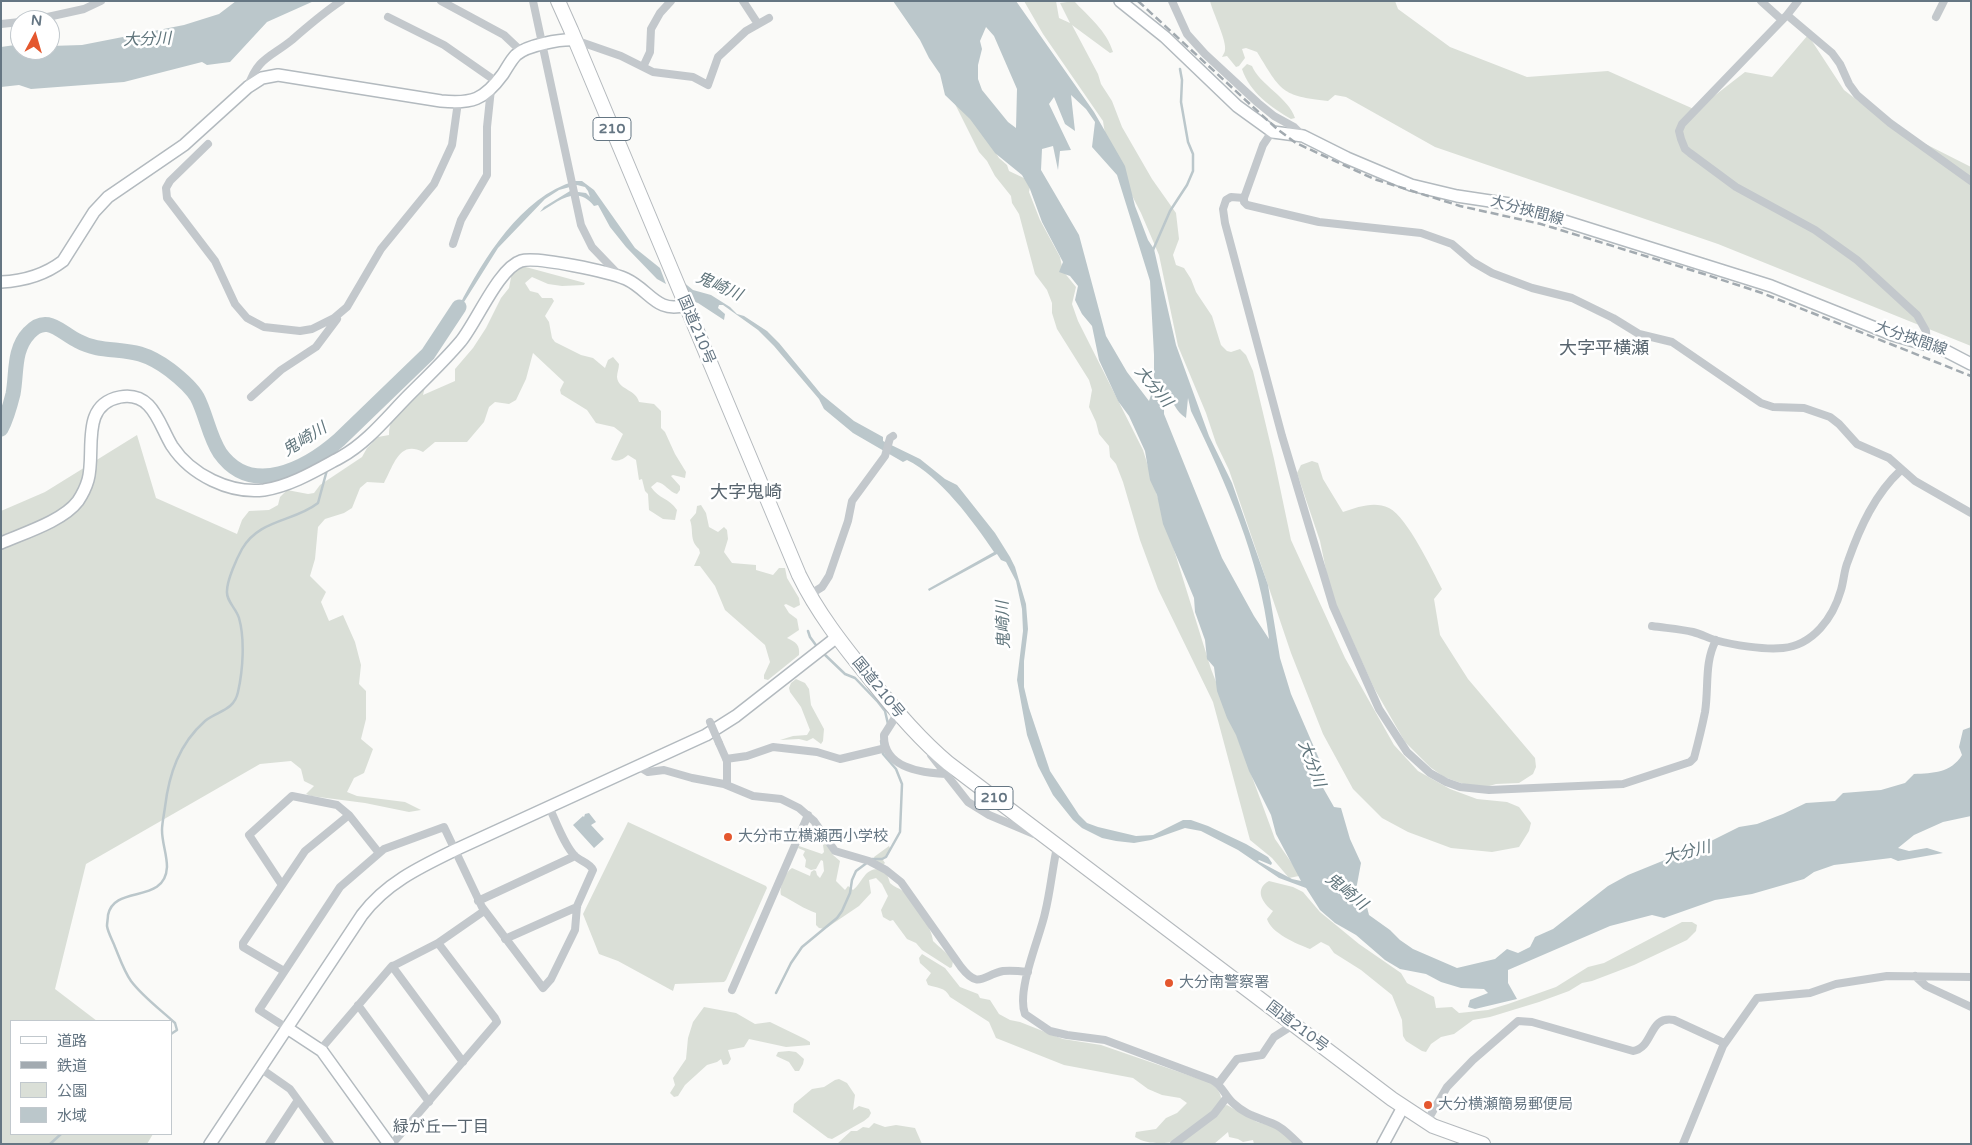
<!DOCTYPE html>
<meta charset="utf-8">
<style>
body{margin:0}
#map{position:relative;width:1972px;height:1145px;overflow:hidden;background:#fafaf8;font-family:"Varela Round","Noto Sans JP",sans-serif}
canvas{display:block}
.frame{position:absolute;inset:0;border:2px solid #657683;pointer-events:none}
.legend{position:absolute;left:10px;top:1020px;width:162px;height:115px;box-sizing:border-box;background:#fff;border:1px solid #c1c8cd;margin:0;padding:6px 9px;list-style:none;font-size:15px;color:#657683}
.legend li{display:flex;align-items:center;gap:10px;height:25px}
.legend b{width:25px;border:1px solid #c1c8cd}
.north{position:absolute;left:10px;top:10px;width:50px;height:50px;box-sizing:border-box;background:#fff;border:1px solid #c1c8cd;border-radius:50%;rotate:6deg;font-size:14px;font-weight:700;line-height:20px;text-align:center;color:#657683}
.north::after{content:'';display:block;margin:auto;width:18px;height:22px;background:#e4572e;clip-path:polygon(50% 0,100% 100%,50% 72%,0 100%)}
</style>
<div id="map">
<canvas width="1972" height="1145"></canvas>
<div class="frame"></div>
<ul class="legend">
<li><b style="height:6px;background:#fff"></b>道路</li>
<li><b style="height:6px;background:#a2aab0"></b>鉄道</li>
<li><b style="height:14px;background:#dadfd7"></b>公園</li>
<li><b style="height:14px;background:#bbc7cb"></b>水域</li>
</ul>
<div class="north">N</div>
</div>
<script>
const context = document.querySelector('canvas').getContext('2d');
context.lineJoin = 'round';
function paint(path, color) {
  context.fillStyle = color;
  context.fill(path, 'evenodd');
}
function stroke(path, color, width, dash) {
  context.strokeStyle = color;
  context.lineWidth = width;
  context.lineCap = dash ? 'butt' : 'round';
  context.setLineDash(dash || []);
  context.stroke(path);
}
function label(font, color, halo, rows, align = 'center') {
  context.font = font + ' "Varela Round","Noto Sans JP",sans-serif';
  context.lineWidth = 5;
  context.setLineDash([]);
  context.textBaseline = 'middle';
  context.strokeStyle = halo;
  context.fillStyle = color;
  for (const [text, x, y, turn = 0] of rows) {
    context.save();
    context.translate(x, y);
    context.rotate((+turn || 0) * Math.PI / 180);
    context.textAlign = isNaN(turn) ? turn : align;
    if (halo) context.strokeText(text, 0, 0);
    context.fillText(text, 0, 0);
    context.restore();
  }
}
const green = new Path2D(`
 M1024 1H1056L1059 18 1070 23 1060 3 1074 1C1088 16 1107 31 1113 52L1110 53 1072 25 1098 74 1101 84 1112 101 1122 127 1152 179 1176 213 1179 239 1173 255 1176 265 1184 268 1191 279 1196 292 1212 316 1221 345 1227 351 1231 352 1240 349 1246 355 1253 371 1274 459 1291 540 1345 658 1394 745 1418 771 1450 789 1477 799 1507 802 1519 807 1531 823 1529 831 1519 847 1492 852 1451 848 1408 832 1382 818 1353 789 1323 734 1291 653 1229 470 1216 443 1206 413 1178 346 1159 255 1141 213 1107 147 1103 121 1043 34Z
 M1210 1H1395L1398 9 1450 47 1527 77 1608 71 1696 110 1745 72 1772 77 1808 35 1844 90 1892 127 1971 167V346L1718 244 1435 147 1346 97 1335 95 1328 101C1281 96 1281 91 1257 52L1246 48 1242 49 1245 58 1239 66 1236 67 1227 56 1222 57C1223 55 1225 52 1225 50 1227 41 1213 13 1210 1Z
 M1247 64 1252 66C1259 84 1289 98 1295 118L1291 119C1271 107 1250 93 1242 69Z
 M952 98 981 128 999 158 1007 165 1009 171 1026 179 1030 187 1029 192 1040 220 1060 257 1063 271 1076 287 1072 304 1078 321 1143 450 1211 669 1234 728 1275 839 1298 872 1299 876 1289 878 1272 858 1250 840 1213 702 1158 589 1140 540 1123 482 1116 464 1110 457 1109 446 1099 434 1096 422 1089 407 1092 390 1089 380 1057 329 1052 313V303L1047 290 1035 274 1019 214 1012 203 1011 196 995 176 987 161 979 152Z
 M522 266 585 283 584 285 562 286 548 284 532 277 525 283 530 291 538 293 542 298H552L554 301 545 316 549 322 552 338 555 342 581 355 593 358 605 368 608 360 613 357 619 364C619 368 617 373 617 377 618 390 636 389 639 402L654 404 661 411V428L665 432 675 454 686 472 685 478 673 475 671 476 680 486V490L677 494C669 492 665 483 657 482L651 487C659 499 669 498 677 510L675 520 663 519 649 510 648 494 645 491 642 479 639 480 636 460 628 455C624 459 616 463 611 459L623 434 614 427 596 423 587 410 561 394 560 390 564 382 533 353 526 379 516 400 509 404 495 402 489 407 484 422 467 442H435L423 452C399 440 394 465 384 483L367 482 360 488 352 508 344 513 325 519 318 527 315 559 310 576 326 592 321 602 329 621 343 615 355 642 361 665 359 684 366 691V719L361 739 373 749 364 773 354 778 347 792 357 796 405 802 421 810 409 812 365 803 311 796 306 794 314 786 304 781 301 769 291 761 260 764 86 864 55 989 97 1021H11V1134H153L147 1144H1V511L45 492 137 435 156 498 237 534 242 520 249 511 269 510 278 505 280 497 287 490 308 494 314 493 320 485 362 457 367 448 378 437 389 435C389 411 410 398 426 383L423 395 455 381V369L473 348 486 328 501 298 509 288 512 272Z
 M1312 461 1318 463 1323 479 1343 512C1358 507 1374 501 1389 508 1408 518 1432 570 1442 589L1434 599 1440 635 1468 679 1535 758 1536 767 1533 774 1519 783 1496 784 1486 787 1469 786 1444 777 1430 767 1405 742 1374 688 1331 594 1320 541 1297 473 1301 465Z
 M701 505 706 513 709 527 718 532 724 527 727 530 728 539 724 552 732 563 756 565V570L773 575 779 568H785L787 578 799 598 800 605 794 608 786 604 784 605 789 613 797 619 799 630 787 638C796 642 800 645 799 655L768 680 764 679V675L770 662 765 645 725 610 715 586 700 566H694L700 553 699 549C689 540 694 531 690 520L696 513 697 506Z
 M796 679 805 683 809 689 811 705 824 729 823 741 821 744 813 738 807 741 799 739 780 740 793 736 807 735 810 730 801 707 790 692 789 688 791 683Z
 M628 822 766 886 767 888 726 980 724 982 675 984 673 991 618 961 599 954 583 914Z
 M825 844H827L833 855 840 861 836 881 845 890 848 886 853 890C863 882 864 868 880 869L887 874 890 883C894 887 899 888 903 891 914 901 932 927 933 941 940 948 948 953 953 961L952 967 950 968 922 950 916 943 907 939 893 920 890 921 883 917 881 910 888 896 882 884 876 878 869 880 871 893 859 906 825 929 819 928 816 925V913C804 909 793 901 781 895 779 888 785 872 792 868L810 876 811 872 814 870 816 871 817 875 820 878 824 871 823 861 821 860 816 869 811 870 805 867 806 860 803 855 805 851 798 848 799 846 822 854 824 852 823 845Z
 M889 846 891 850 883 860 885 863 882 866 875 860 874 857Z
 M1269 881 1293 887 1303 892 1320 912 1359 944 1401 973 1407 983 1434 997 1436 1008 1452 1007 1459 1013 1488 1010 1508 1004 1556 987 1588 967 1604 963 1682 922H1692L1697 925 1696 931 1687 940 1634 965 1592 981 1582 983 1569 991 1539 1002 1490 1017 1473 1020 1454 1034 1441 1037 1431 1044 1426 1052 1422 1051 1406 1041 1403 1036 1402 1020 1392 995 1361 970 1334 953 1329 946 1321 942 1310 949C1297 944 1271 933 1267 919L1273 911C1262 903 1254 889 1269 881Z
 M922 954 945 968 960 987 978 994 980 998 990 1000 999 1014 1010 1020 1020 1022 1063 1039 1101 1045 1211 1083C1220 1091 1223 1096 1220 1107L1227 1105 1257 1122 1276 1127 1301 1144H1254L1253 1140 1243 1142 1238 1139 1229 1137 1228 1132 1214 1144H1180L1179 1141C1164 1144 1148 1145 1135 1137L1136 1132 1156 1129 1166 1118 1177 1113 1187 1103 1180 1098 1162 1095 1148 1089 1133 1078 1064 1065 996 1038 989 1022 950 997C945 987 937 988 928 985L926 980 931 973 920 963 919 958Z
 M704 1007 736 1013 755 1024 770 1022 805 1039 810 1042V1045L786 1047 749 1039 744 1047 728 1050 731 1059 728 1064 723 1065 721 1059 717 1062 707 1065 685 1085 678 1096 674 1097 670 1093 675 1085 673 1078 686 1059 688 1038 693 1022Z
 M789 1051 796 1052 804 1059 803 1064 799 1071H795L789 1062 776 1056 778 1052Z
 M839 1079 847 1083 855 1095 853 1110 859 1106 869 1109 871 1113 869 1117 864 1121 832 1139 828 1138 793 1112 794 1104 812 1089 824 1087 835 1080Z
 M874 1123 885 1127 896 1125 915 1128 922 1144H837L851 1131H857L863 1127 869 1128Z`);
const water = new Path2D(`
 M236 1H314L267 22 230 62 207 65 202 62 124 82 31 89 19 85 1 87V47L15 45 20 47V50H50V46L82 45 184 25 219 14Z
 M893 1H1016L1094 112 1125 166 1135 206 1148 240 1154 249 1176 345 1209 436 1232 483 1268 585 1280 658 1291 694 1320 761 1322 786 1334 807 1341 808 1350 839 1361 863 1356 890 1366 903 1369 915 1390 930 1400 940 1413 949 1457 968 1495 959 1507 949 1518 953 1530 947 1535 937 1553 929 1608 886 1628 875 1709 842 1739 827 1757 824 1783 814 1806 803 1835 801 1843 793 1881 790 1905 783 1914 774C1933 773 1951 773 1962 755L1959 747 1963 730 1971 727V816L1943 822 1914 835 1898 848 1909 851 1927 848 1943 853 1898 861 1891 858 1834 865 1814 872 1804 879 1752 894 1715 900 1664 918 1652 915 1610 926 1508 970V983L1517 999 1475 1009 1468 1007 1470 1000 1488 993 1484 989 1461 988 1441 982 1426 974 1400 969 1385 960 1356 935 1335 923 1320 910 1306 888 1279 878 1238 850 1201 831 1185 828 1151 840 1134 843 1116 841 1102 838 1082 828 1073 820 1053 795 1038 766 1027 735 1017 680 1023 631 1022 609 1016 581 1006 562 1001 560 997 554 929 591 928 589 994 552C973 521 940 476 907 460L903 462 853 433 824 409 819 399 774 346 758 330 723 305H719L718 308 725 314 724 320 698 303 689 300 682 281 693 290 711 295 730 307 737 314 744 316 767 331 779 343 821 394 854 421 883 437V441L920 459 945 479 957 485 995 533 1010 557 1015 567 1026 604 1028 629 1024 661V687L1029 708 1050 771 1079 815 1087 823 1098 827 1136 836 1153 835 1183 820H1191L1208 826 1246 844 1268 857 1272 863 1271 865 1259 860 1258 861 1292 879 1301 881 1276 834 1271 815 1249 771 1236 735 1227 718 1217 691 1214 667 1207 659 1205 640 1195 612 1194 598 1163 524 1157 495 1150 480 1145 451 1129 416 1118 401 1099 360 1092 326 1082 314 1075 300 1078 286 1070 276 1059 272 1063 262 1042 222 1030 189 1022 175 995 153 970 119 945 95 940 74 929 58 920 40ZM986 27 994 36 1017 89 1016 128 1008 122 982 90 978 79V65L982 49 980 41ZM1071 95 1086 109 1095 122 1092 147 1117 175 1150 281 1154 355V398L1152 392 1149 401 1127 372 1106 336 1079 235 1041 170 1042 149 1053 146 1058 170 1060 151 1071 150 1049 104 1054 97 1065 124 1075 131ZM1164 393C1175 402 1175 411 1186 418L1188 398 1191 411C1226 483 1260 559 1269 639L1254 616 1222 558 1164 414Z
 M575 181H582L594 190 635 248 660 268 666 284 657 279 626 247 610 227 598 205 594 206C576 184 558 202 540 212L544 207 570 191 586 193 590 197 588 191 585 187 577 185 559 190 545 199 498 248 449 326 450 319 456 307 459 306C484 258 521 197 575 181Z
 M589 813 596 822 591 825 604 839 594 848 573 825 583 816 584 817 585 814Z`);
const stream = new Path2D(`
 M1153 250 1170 211 1187 185 1193 171V154L1188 142 1181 102 1182 80 1180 69
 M329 460 331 447
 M808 631 810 637 818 648
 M823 653 845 674 855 678 878 702 885 711 888 724
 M776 993 791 963 802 947 837 918 842 911 850 893 852 880 856 871 872 859H882L886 857 900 832 902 784 896 769 883 754 881 741
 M171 1034 177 1030 175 1023C161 1010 143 997 131 981 124 971 120 959 115 947 113 941 108 933 107 926 107 923 108 918 108 915 114 884 165 905 167 867 167 854 162 843 162 830 162 823 164 815 165 807 169 774 179 744 205 721 217 711 234 711 238 692 243 670 245 639 239 618 236 608 226 601 227 591 227 580 237 558 242 549 259 519 294 522 318 503L327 470
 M50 1144 61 1134`);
const river = new Path2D(`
 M1 429C7 418 10 406 13 394 17 373 13 350 29 333 47 313 61 333 78 341 98 352 119 348 140 354 150 357 162 364 170 370 179 377 191 387 197 397 206 414 209 436 220 453 252 498 307 468 339 440L428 354 459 307`);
const street = new Path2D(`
 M441 1 504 35 522 52
 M533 1 581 225 592 247 616 272V276
 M743 1 758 24
 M1172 1 1187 34 1205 54 1258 103 1274 116 1294 127 1303 136
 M1761 1 1782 20
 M1787 15 1798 1
 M388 17 444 45 497 82
 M1936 17 1944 1
 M34 20 84 9 101 1
 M1 24 20 22
 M575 40 621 56 653 72 693 77 708 85 718 57 746 31 769 18
 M643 67 650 52 651 29 660 13 671 1
 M248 87C257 58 271 57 292 40 308 26 323 13 341 1
 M1276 133 1269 136 1263 145 1244 198V202L1247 205 1319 222 1421 233 1452 244 1473 262 1492 273 1532 288 1572 298 1613 318 1639 334 1672 342 1761 403 1773 407 1804 408 1830 417 1839 424 1857 444 1889 458 1915 481 1971 513
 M208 144 170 181 166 188 167 198 215 261 235 304 247 318 264 327 300 331 312 329 334 318 347 307 381 249 434 184 452 145 458 102
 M1244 198 1231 197 1226 200 1223 209 1225 223 1282 436 1333 606 1379 709 1407 752 1430 773 1446 782 1460 787 1489 790 1623 784 1690 762 1694 758C1698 743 1702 727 1705 712 1709 687 1704 663 1716 640
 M453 244 461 220 487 175V127L491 89
 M1927 345 1926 331 1917 315 1857 260 1815 230 1736 187 1690 153 1685 149 1681 139 1679 131 1682 124 1787 15 1832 53 1840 64 1849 84 1857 95 1890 123 1971 181
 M251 397 281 370 316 347 337 319
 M809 595 822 587 829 576 848 521 852 501 885 456 890 438 893 436
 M1652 626C1665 628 1680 629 1693 632 1701 634 1708 638 1715 640 1733 645 1764 650 1783 648 1813 645 1833 618 1841 590 1844 580 1844 570 1848 561 1860 527 1875 494 1901 470
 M898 713 884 735C883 768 921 773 946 774
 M719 743 727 761V785
 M931 755 968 802 989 815 1034 834
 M726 759 747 756 773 747 817 752 840 759 886 748
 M638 766 648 772 664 770 692 778 724 784 753 796 781 799 799 808 814 821 835 851 869 861 886 870 901 882 961 967C979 990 983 975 1003 971 1011 970 1020 971 1028 972
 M1059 847 1056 852C1052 872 1050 893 1045 913 1040 937 1016 990 1025 1014L1050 1031 1067 1035 1105 1040 1212 1080C1222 1085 1225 1096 1233 1103 1247 1116 1258 1117 1274 1124 1284 1128 1291 1137 1299 1144
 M282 885 249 835 292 796 337 805 349 815 379 853
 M478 901 575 856
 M505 939 577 907
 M392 966 463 1062
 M284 971 243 947V943L305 851 349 815
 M1915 976 1926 986 1971 1007
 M732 990 808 815
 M358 1005 429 1102
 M287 1028 259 1010 340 887 384 849 444 827 482 907 543 988 551 979 575 930 577 906 593 870C590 863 580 861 575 856 564 845 556 821 549 807
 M320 1050 391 967 438 943 484 911
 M260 1068 290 1089 330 1144
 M1218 1084 1237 1059 1262 1055 1274 1037 1293 1025
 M1426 1123 1447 1087 1473 1060 1518 1021 1532 1022 1633 1051C1654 1048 1648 1015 1674 1020L1724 1043
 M269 1144 298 1100
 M392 1144 497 1022 495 1018 438 943
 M1174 1144 1214 1114 1227 1097
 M1683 1144 1723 1046 1757 998 1810 993 1836 984 1887 976 1971 977`);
const secondary = new Path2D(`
 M1120 1 1165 37 1237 106 1273 132 1303 136 1347 158 1411 185 1457 196 1510 204 1771 286 1893 335 1942 349 1971 364
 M1 282C23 281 46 274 63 261L94 212 108 197 184 145 248 87 262 78 278 75 441 101C472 104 484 100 503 74 507 68 511 60 516 55 527 45 561 39 575 40
 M1 543C24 533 63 521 78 501 82 495 86 487 88 480 96 452 79 405 120 397 153 391 159 425 172 446 191 475 230 494 264 490 291 486 317 470 341 457 368 442 388 416 409 395 427 377 445 360 461 341 477 321 499 268 521 261 536 256 610 272 626 279 650 290 656 314 686 305
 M287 1028 322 1051 389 1144
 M210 1144 362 915C386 883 420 867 455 850L706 735 736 716 837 637
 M1383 1144 1403 1107`);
const highway = new Path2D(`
 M558 1 571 30 799 575C817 612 842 644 868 676 892 707 917 737 948 763L1392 1099 1433 1126 1483 1144`);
const rail = new Path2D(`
 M1138 1 1277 129 1296 143 1374 179 1460 206 1541 224 1704 274 1762 293 1971 376`);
const streetBridge = new Path2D(`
 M710 722 719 743`);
const markers = [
 [728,837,5,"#e4572e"],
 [1169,983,5,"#e4572e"],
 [1428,1105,5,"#e4572e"]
];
const shields = [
 [612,129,38],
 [994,798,38]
];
const shieldNames = [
 ["210",612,129],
 ["210",994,798]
];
const streetNames = [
 ["大分挾間線",1527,211,15],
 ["国道210号",696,330,67],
 ["大分挾間線",1911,339,19],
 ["国道210号",878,688,51],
 ["国道210号",1297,1027,37]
];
const poiNames = [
 ["大分市立横瀬西小学校",738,837],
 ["大分南警察署",1179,983],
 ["大分横瀬簡易郵便局",1438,1105]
];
const waterNames = [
 ["大分川",147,40,-2],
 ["鬼崎川",719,287,24],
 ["大分川",1153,387,50],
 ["鬼崎川",305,440,-32],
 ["鬼崎川",1004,625,-92],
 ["大分川",1311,764,69],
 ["大分川",1687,853,-14],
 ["鬼崎川",1346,892,39]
];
const neighbourhoodNames = [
 ["緑が丘一丁目",441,1128]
];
const quarterNames = [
 ["大字平横瀬",1604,349],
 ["大字鬼崎",746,493]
];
paint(green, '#dadfd7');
paint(water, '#bbc7cb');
stroke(stream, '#bbc7cb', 2.5);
stroke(river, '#bbc7cb', 15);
stroke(secondary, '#b3babf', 14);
stroke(highway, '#b4b9bd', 16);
stroke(street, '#c3c8cc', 8);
stroke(secondary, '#fff', 11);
stroke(highway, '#fff', 14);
stroke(rail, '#a2aab0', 2.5, [8, 4]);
stroke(streetBridge, '#c3c8cc', 8);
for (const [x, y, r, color] of markers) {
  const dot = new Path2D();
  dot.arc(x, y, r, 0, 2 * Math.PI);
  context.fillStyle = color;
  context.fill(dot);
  stroke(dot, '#fff', 2);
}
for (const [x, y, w] of shields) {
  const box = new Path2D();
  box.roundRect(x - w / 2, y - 11.5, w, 23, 4);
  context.fillStyle = '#fff';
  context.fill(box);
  stroke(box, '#657683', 1);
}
label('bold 14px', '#657683', null, shieldNames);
label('15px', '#657683', '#fff', streetNames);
label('15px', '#657683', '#fff', poiNames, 'left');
label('italic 16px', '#60757c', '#fff', waterNames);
label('16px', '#57646e', '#fff', neighbourhoodNames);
label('18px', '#57646e', '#fff', quarterNames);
</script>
